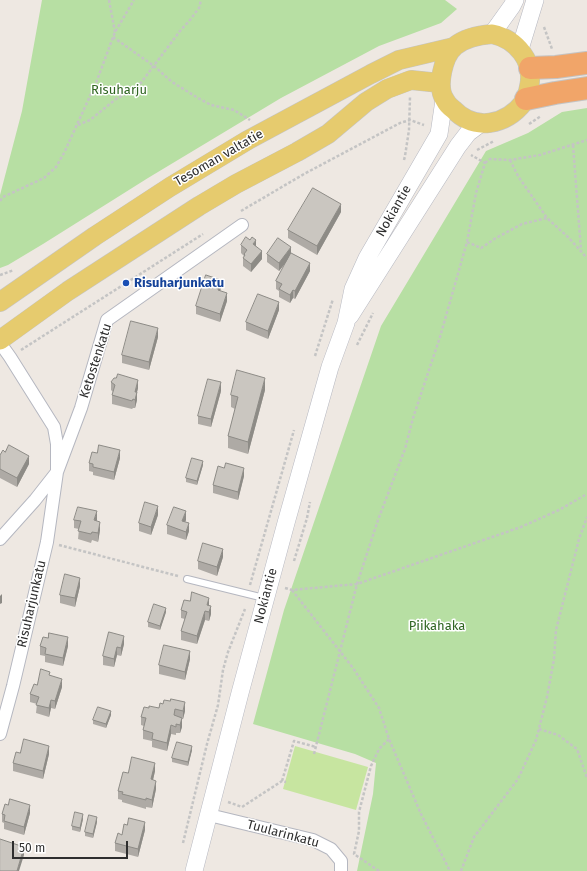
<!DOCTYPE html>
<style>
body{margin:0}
#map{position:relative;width:587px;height:871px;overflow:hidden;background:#eee8e2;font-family:"Fira Sans",sans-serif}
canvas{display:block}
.scale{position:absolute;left:12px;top:841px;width:116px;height:18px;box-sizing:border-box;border:2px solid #2e2e2e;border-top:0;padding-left:5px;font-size:12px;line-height:14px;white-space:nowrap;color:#2e2e2e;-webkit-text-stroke:3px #fff;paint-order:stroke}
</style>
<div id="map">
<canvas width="587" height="871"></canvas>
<div class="scale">50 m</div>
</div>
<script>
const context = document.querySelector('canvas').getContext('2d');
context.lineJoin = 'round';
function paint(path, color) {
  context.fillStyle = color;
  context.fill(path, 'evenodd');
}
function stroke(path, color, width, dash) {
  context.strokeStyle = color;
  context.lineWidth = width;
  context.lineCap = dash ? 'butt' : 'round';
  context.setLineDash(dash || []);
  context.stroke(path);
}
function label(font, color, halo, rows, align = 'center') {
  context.font = font + ' "Fira Sans",sans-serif';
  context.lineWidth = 3;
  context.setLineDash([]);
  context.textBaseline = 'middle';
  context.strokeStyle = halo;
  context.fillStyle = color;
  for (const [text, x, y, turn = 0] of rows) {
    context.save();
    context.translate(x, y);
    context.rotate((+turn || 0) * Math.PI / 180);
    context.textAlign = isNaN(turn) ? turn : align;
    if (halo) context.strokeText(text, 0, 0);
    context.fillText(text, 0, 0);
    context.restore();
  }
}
const green = new Path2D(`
 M42 0H445L457 9 441 23 379 46 281 98 148 178 43 244 8 265 0 268V195L22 111Z
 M587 108V871H357L373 794 376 763 355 754 253 724 284 610 381 326 486 151 528 133 562 112Z`);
const pitch = new Path2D(`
 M295 746 368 767 356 810 283 789Z`);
const path = new Path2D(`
 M109 0 115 32
 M544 27 552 49
 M113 37 154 66 172 82 198 98 211 105 234 110 250 120
 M529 124 541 116
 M78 125 90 120 116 99 137 88 180 31 190 20 199 8 201 0
 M573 145 581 250
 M477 150 494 141
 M404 160 405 156 409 130 410 97
 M510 160 518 176 547 218 569 238 587 258
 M485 163 490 159 510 160 540 155 587 140
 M0 201 3 197 44 178 56 167 64 153 96 83 115 32 134 0
 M241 211 304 174 400 123 410 120 424 125
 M467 242 481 248 496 238 522 224 547 218
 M0 275 14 270
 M357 345 373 313
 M21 350 203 234
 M315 356 333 299
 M59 545 178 576
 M294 561 307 518 310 502
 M250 585 294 430
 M285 588 292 590 357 584 521 527 559 510 587 494
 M292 590 353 668 379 708 389 739 421 814 450 871
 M539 729 558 735 577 749 587 778
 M314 754 357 584 378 520 405 449 413 418 440 337 467 242 476 193 485 163 471 155
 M282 781 294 741 316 747
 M228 802 242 807 282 781 286 782
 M183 843 207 744 218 705 223 670 228 652 245 609
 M379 871 354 854 359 831V812L371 766 379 749 389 739
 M461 871 474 837 518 779 536 740 547 697 554 659 556 630 579 539 587 517`);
const service = new Path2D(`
 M187 579 264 598`);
const minor = new Path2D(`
 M0 343 10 357 54 427 57 444V472L47 542 13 686 0 734
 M0 539 35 500 57 472 81 408 107 320 242 225
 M209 815 313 840 331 849 341 861V871`);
const secondary = new Path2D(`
 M492 34 512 6 515 0
 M520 49 535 0
 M350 316 458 146 468 133 480 124
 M194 871 240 693 286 523 330 367 346 323 353 289 367 258 439 134 444 100`);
const primary = new Path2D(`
 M492 34C516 39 535 61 529 87 528 92 527 97 524 102 506 125 475 132 453 109 450 107 447 104 445 100 436 87 443 56 455 46 465 38 479 35 492 34Z
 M0 302 95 236 170 187 248 140 371 74 399 60 454 47
 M0 340 68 291 199 206 236 184 297 152 328 134 366 102 387 89 411 80 440 83`);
const motorway = new Path2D(`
 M530 68 556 67 587 63
 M526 99 555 93 587 88`);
const wall = new Path2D(`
 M341 212 317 255 288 238V230Z
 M241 245 256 246 262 259 251 272 243 266V258L244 256 241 253Z
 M267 254H291L310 271 295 299 293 298 290 303 279 297V291L276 289V281L287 261 279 271 267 262Z
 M221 288 220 290 227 301 220 322 196 314V306Z
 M279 310 268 339 246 330V322Z
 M158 337 149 370 122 363V355Z
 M111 382 138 388 137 392V400L135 408H133L132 409 112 404V395L113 392 111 390Z
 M265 390 248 454 228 448V436L235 409 231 407V395Z
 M221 391 211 427 198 424V416Z
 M0 455 29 464 17 487 0 478Z
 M120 458 114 480 93 475V472L89 471V463Z
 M203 465 197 485 186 482V478Z
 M224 468 244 476 238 500 213 493V485Z
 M158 515 151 535 139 531V523Z
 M74 520H97L96 521 100 530 98 542 92 540 91 543 78 539 79 529 74 528Z
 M186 520 185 522 189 531 186 540 167 534V525Z
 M223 557 217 576 198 569V561Z
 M80 586 75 607 60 603V595Z
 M209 605 211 614 209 621 205 620 197 644 181 640V631L185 619 181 618V610Z
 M166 612 160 630 148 627V622Z
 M109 632 124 644 121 656 117 655 114 667 103 665V656Z
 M40 646H68L63 666 45 662V656L40 655Z
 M190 659 185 680 159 674V665Z
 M50 675 62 687 55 709 51 708 49 717 36 713 37 704 30 702V694L37 685Z
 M160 703 185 711 183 719H182V727L180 733H176V735L171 734 167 751 152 747V741L143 739V730L144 726 141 725V717L149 708H159Z
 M111 715 106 728 93 724V720Z
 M192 750 188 766 172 762V758Z
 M20 753 49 754 43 779 13 771V763Z
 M155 771 153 780 156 789 152 808 146 807V809L122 802V800L118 799V791L128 773Z
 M30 813 24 835 4 829V823L2 822V814Z
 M83 819 80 832 72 830V826Z
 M97 822 93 838 85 836V832Z
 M145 830 138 857 115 851V843L122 835Z`);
const shadedWall = new Path2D(`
 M341 204V212L317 255V246Z
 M256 240V249L253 244Z
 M291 247V256L279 271V263Z
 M262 251V259L251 272V264Z
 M310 263V271L295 299V291Z
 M221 280V288L218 298V290Z
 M293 290V298L290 303V295Z
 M227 293V301L220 322V314Z
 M279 302V310L268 339V331Z
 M158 328V337L149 370V362Z
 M265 378V390L248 454V442Z
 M138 380V388L135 400V392Z
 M221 382V391L211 427V419Z
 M137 392V400L135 408V400Z
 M120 450V458L114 480V472Z
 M29 456V464L17 487V478Z
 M203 461V465L197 485V481Z
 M244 468V476L238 500V492Z
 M158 506V515L151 535V527Z
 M97 511V520L94 529V520Z
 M186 511V520L182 529V521Z
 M100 522V530L98 542V533Z
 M189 523V531L186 540V532Z
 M223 549V557L217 576V567Z
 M80 578V586L75 607V598Z
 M2 594V603L0 604V596Z
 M209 598V606L207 613V605Z
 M211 606V614L209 621V612Z
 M166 608V612L160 630V626Z
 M205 611V620L197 644V636Z
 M124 636V644L121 656V648Z
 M68 637V646L63 666V658Z
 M117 647V655L114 667V659Z
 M190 651V659L185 680V672Z
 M62 679V687L55 709V701Z
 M51 700V708L49 717V708Z
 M185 702V711L183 719V711Z
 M111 711V715L106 728V724Z
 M182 718V727L180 733V725Z
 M171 725V734L167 751V743Z
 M49 746V754L43 779V771Z
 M192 746V750L188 766V762Z
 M155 763V771L151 788V779Z
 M156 781V789L152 808V800Z
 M30 805V813L24 835V827Z
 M83 814V819L80 832V828Z
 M97 817V822L93 838V834Z
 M145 822V830L138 857V849Z
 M24 847V855L19 871H17Z`);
const building = new Path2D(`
 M313 188 341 204 317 246 288 230Z
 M246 237 250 240 252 237 256 240 253 244 262 251 251 264 243 258 245 255 244 254 247 250 241 245Z
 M278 238 291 247 279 263 267 254Z
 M291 253 310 263 295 291 293 290 290 295 279 289 282 284 276 281Z
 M206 275 221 280 218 290 227 293 220 314 196 306Z
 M258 294 279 302 268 331 246 322Z
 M131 321 158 328 149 362 122 355Z
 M237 370 265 378 248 442 228 436 238 397 231 395Z
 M118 374 138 380 135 392H137L135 400 133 399 132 401 112 395 115 385 111 382 114 378H116Z
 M208 379 221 382 211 419 198 416Z
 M9 445 29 456 17 478 0 469V455L3 450 5 452Z
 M99 445 120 450 114 472 93 467V464L89 463 92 452 97 453Z
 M192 458 203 461 197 481 186 478Z
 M226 463 244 468 238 492 213 485 218 466 224 468Z
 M145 502 158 506 151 527 139 523Z
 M78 507 97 511 94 520 100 522 98 533 92 532 91 534 78 531 81 521 74 520Z
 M174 507 186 511 182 521 189 523 186 532 167 525Z
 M203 543 223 549 217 567 198 561Z
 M65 574 80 578 75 598 60 595Z
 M192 592 209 598 207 605 211 606 209 612 205 611 197 636 181 631 187 612 181 610 184 600 190 601Z
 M154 604 166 608 160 626 148 622Z
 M109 632 124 636 121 648 117 647 114 659 103 656Z
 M49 633 68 637 63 658 45 654 46 648 40 646 43 637 48 638Z
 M164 645 190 651 185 672 159 665Z
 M41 669 50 672 49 675 62 679 55 701 51 700 49 708 36 705 39 697 30 694 34 684 37 685Z
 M171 699 185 702 183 711 175 709 174 715 182 718 180 725 176 724V727L171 725 167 743 152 739 153 733 143 730 146 718 141 717 144 707 149 708V706L159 708 160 703 163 704 164 700 170 701Z
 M98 707 111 711 106 724 93 720Z
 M24 739 49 746 43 771 13 763 16 752 20 753Z
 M177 742 192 746 188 762 172 758Z
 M132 757 155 763 151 779 156 781 152 800 146 798V800L122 794 123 792 118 791 123 772 128 773Z
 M10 799 30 805 24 827 4 821 5 815 2 814 5 804 8 805Z
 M75 812 83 814 80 828 72 826Z
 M89 815 97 817 93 834 85 832Z
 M129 818 145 822 138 849 115 843 118 833 122 835 124 824 127 825Z
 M0 839 24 847 17 871H0Z`);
const markers = [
 [126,283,4,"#1a4fb4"]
];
const parkNames = [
 ["Risuharju",119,90],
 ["Piikahaka",437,626]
];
const streetNames = [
 ["Tesoman valtatie",219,158,-30],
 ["Nokiantie",394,211,-60],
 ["Ketostenkatu",96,361,-72],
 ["Nokiantie",266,596,-75],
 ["Risuharjunkatu",32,604,-77],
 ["Tuularinkatu",283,834,15]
];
const transitNames = [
 ["Risuharjunkatu",134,283]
];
paint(green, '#b7dfa3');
paint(pitch, '#c7e5a0');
stroke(service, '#b5b7c0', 8);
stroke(minor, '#b5b7c0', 14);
stroke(secondary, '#b5b7c0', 18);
stroke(primary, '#c4c4c4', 20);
stroke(motorway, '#c4c4c4', 24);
stroke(path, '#c4c4c4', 2.5, [3, 2]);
stroke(service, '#fff', 6);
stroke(minor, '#fff', 12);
stroke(secondary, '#fff', 17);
stroke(primary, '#e6cb6e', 19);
stroke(motorway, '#f1a569', 22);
paint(wall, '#aeaaa5');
paint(shadedWall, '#8d8b86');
paint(building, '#cac6c0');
stroke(building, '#8d8b86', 1);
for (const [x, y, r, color] of markers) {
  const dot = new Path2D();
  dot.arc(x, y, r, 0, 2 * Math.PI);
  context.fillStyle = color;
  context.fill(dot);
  stroke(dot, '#fff', 1.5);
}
label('13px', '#306622', '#fff', parkNames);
label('13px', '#2e2e2e', '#fff', streetNames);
label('bold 13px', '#164399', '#fff', transitNames, 'left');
</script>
